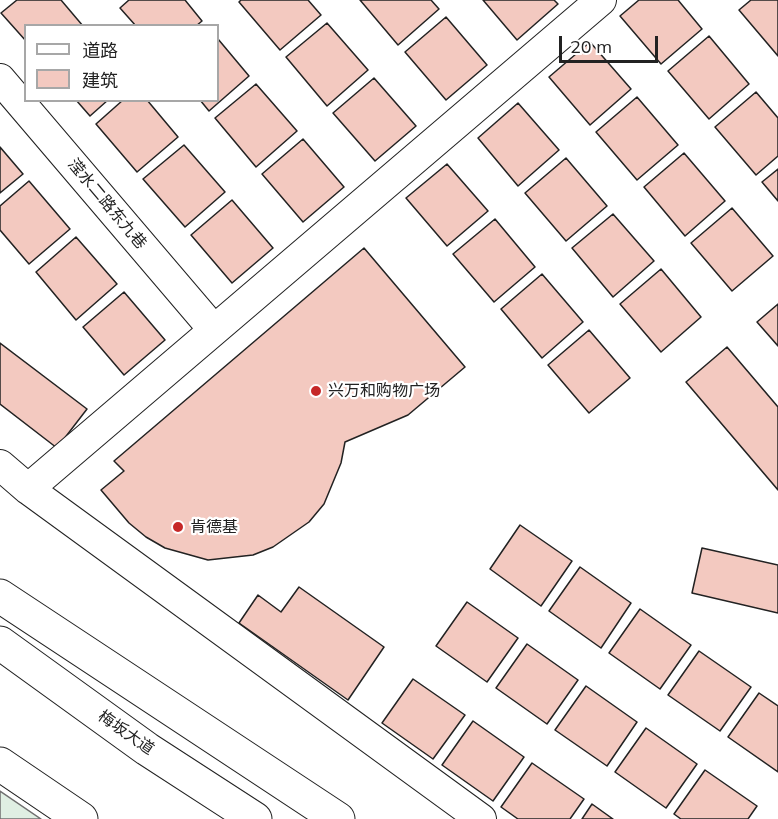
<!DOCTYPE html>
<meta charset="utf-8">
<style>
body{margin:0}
#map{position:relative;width:778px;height:819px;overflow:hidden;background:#fff;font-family:Mulish,"Noto Sans SC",sans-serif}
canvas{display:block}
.legend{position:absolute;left:24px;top:24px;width:195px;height:78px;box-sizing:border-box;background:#fff;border:2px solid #a7a7a7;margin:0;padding:8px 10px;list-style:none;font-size:18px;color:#222}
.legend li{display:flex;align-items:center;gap:12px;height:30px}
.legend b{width:30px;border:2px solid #a7a7a7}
.scale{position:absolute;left:559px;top:36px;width:99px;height:27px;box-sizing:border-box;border:3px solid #222;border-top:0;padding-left:8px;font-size:18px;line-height:21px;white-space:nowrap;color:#222;-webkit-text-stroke:4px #fff;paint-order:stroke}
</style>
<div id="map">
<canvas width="778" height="819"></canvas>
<ul class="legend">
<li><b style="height:8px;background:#fff"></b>道路</li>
<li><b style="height:16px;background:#f3c9c0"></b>建筑</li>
</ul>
<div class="scale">20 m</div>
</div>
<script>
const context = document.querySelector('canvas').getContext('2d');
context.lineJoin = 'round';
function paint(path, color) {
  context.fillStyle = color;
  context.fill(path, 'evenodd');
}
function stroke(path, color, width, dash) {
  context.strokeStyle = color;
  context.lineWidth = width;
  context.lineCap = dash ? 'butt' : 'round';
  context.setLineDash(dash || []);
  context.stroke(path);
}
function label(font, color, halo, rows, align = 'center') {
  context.font = font + ' Mulish,"Noto Sans SC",sans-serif';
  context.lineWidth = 4.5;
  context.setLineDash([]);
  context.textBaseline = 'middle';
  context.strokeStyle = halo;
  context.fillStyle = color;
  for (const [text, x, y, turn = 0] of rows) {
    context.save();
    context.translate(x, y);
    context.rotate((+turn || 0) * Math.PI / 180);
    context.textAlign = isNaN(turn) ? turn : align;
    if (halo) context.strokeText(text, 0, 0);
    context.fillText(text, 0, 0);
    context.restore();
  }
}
const green = new Path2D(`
 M0 791 41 819H0Z`);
const building = new Path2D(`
 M17 0H61L83 26H26V41L1 13Z
 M129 0H185L202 21 196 26H136L120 8Z
 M241 0H308L321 15 280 50 239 2Z
 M360 0H431L439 9 398 45Z
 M483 0H554L558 4 517 40Z
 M639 0H678L702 29 661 64 620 16Z
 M751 0H778V56L739 10Z
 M446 17 487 65 446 100 405 52Z
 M327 23 368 70 327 106 286 57Z
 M709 36 749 84 709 119 668 71Z
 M218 39 249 76 209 111 200 100H218Z
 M590 42 631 89 590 125 549 77Z
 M374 78 416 126 375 161 333 113Z
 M256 84 297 131 256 167 215 118Z
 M756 92 778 118V156L756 175 715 127Z
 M637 97 678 145 637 180 596 132Z
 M76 100H108L90 116Z
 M123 100H147L178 137 137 172 96 124Z
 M518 103 559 150 518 186 478 138Z
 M303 139 344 187 303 222 262 174Z
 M184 145 225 192 185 227 143 179Z
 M0 147 23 174 0 193Z
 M684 153 725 201 685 236 644 187Z
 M566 158 607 206 566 241 525 193Z
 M447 164 488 211 447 246 406 198Z
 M778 169V201L762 182Z
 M29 181 70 229 29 264 0 230V206Z
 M232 200 273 248 232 283 191 235Z
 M732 208 773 256 732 291 691 243Z
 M613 214 654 261 613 297 572 248Z
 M495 219 535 267 494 302 453 254Z
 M76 237 117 284 76 320 36 272Z
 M364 248 465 367 408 415 345 442 341 463 324 504 309 522 273 547 253 555 208 560 165 548 146 537 129 523 101 490 124 471 114 461Z
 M661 269 701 317 661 352 620 304Z
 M542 274 583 322 542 358 501 309Z
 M124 292 165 340 124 375 83 327Z
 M778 304V346L757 322Z
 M589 330 630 378 589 413 548 365Z
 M0 343 87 409 57 448 0 404Z
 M727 347 778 407V490L686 382Z
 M520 525 572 561 541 606 490 569Z
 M702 548 778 565V613L692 593Z
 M580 567 631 603 601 648 549 611Z
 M299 587 384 647 348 700 239 623 258 595 281 612Z
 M467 602 518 638 487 682 436 646Z
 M640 609 691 645 660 689 609 653Z
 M527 644 578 680 547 724 496 688Z
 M699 651 751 687 720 731 668 695Z
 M413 679 465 715 433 759 382 723Z
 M586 686 637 722 607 766 555 730Z
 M759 693 778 706V772L728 737Z
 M473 721 524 757 493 801 442 765Z
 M646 728 697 764 666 808 615 772Z
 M532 763 584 799 570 819H518L501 807Z
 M705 770 757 806 748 819H681L674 814Z
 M592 804 613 819H582Z`);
const street = new Path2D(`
 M0 79 214 330
 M0 465 28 489 481 819
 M28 489 601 0`);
const primary = new Path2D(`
 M0 643 147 749 255 819
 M0 764 81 819`);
const highway = new Path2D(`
 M0 596 338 819`);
const markers = [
 [316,391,6,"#c62828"],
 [178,527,6,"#c62828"]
];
const streetNames = [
 ["滢水二路东九巷",107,204,50],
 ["梅坂大道",126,733,35]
];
const poiNames = [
 ["兴万和购物广场",328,391],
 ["肯德基",190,527]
];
paint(green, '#e0efe3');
stroke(green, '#6f6f6f', 1.5);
paint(building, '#f3c9c0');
stroke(building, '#222', 1.5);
stroke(street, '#222', 32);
stroke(primary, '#222', 35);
stroke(highway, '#222', 35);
stroke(street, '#fff', 30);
stroke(primary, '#fff', 33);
stroke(highway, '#fff', 33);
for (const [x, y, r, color] of markers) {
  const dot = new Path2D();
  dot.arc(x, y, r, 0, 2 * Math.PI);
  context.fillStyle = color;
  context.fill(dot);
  stroke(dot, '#fff', 2);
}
label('16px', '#222', '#fff', streetNames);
label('16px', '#222', '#fff', poiNames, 'left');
</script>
